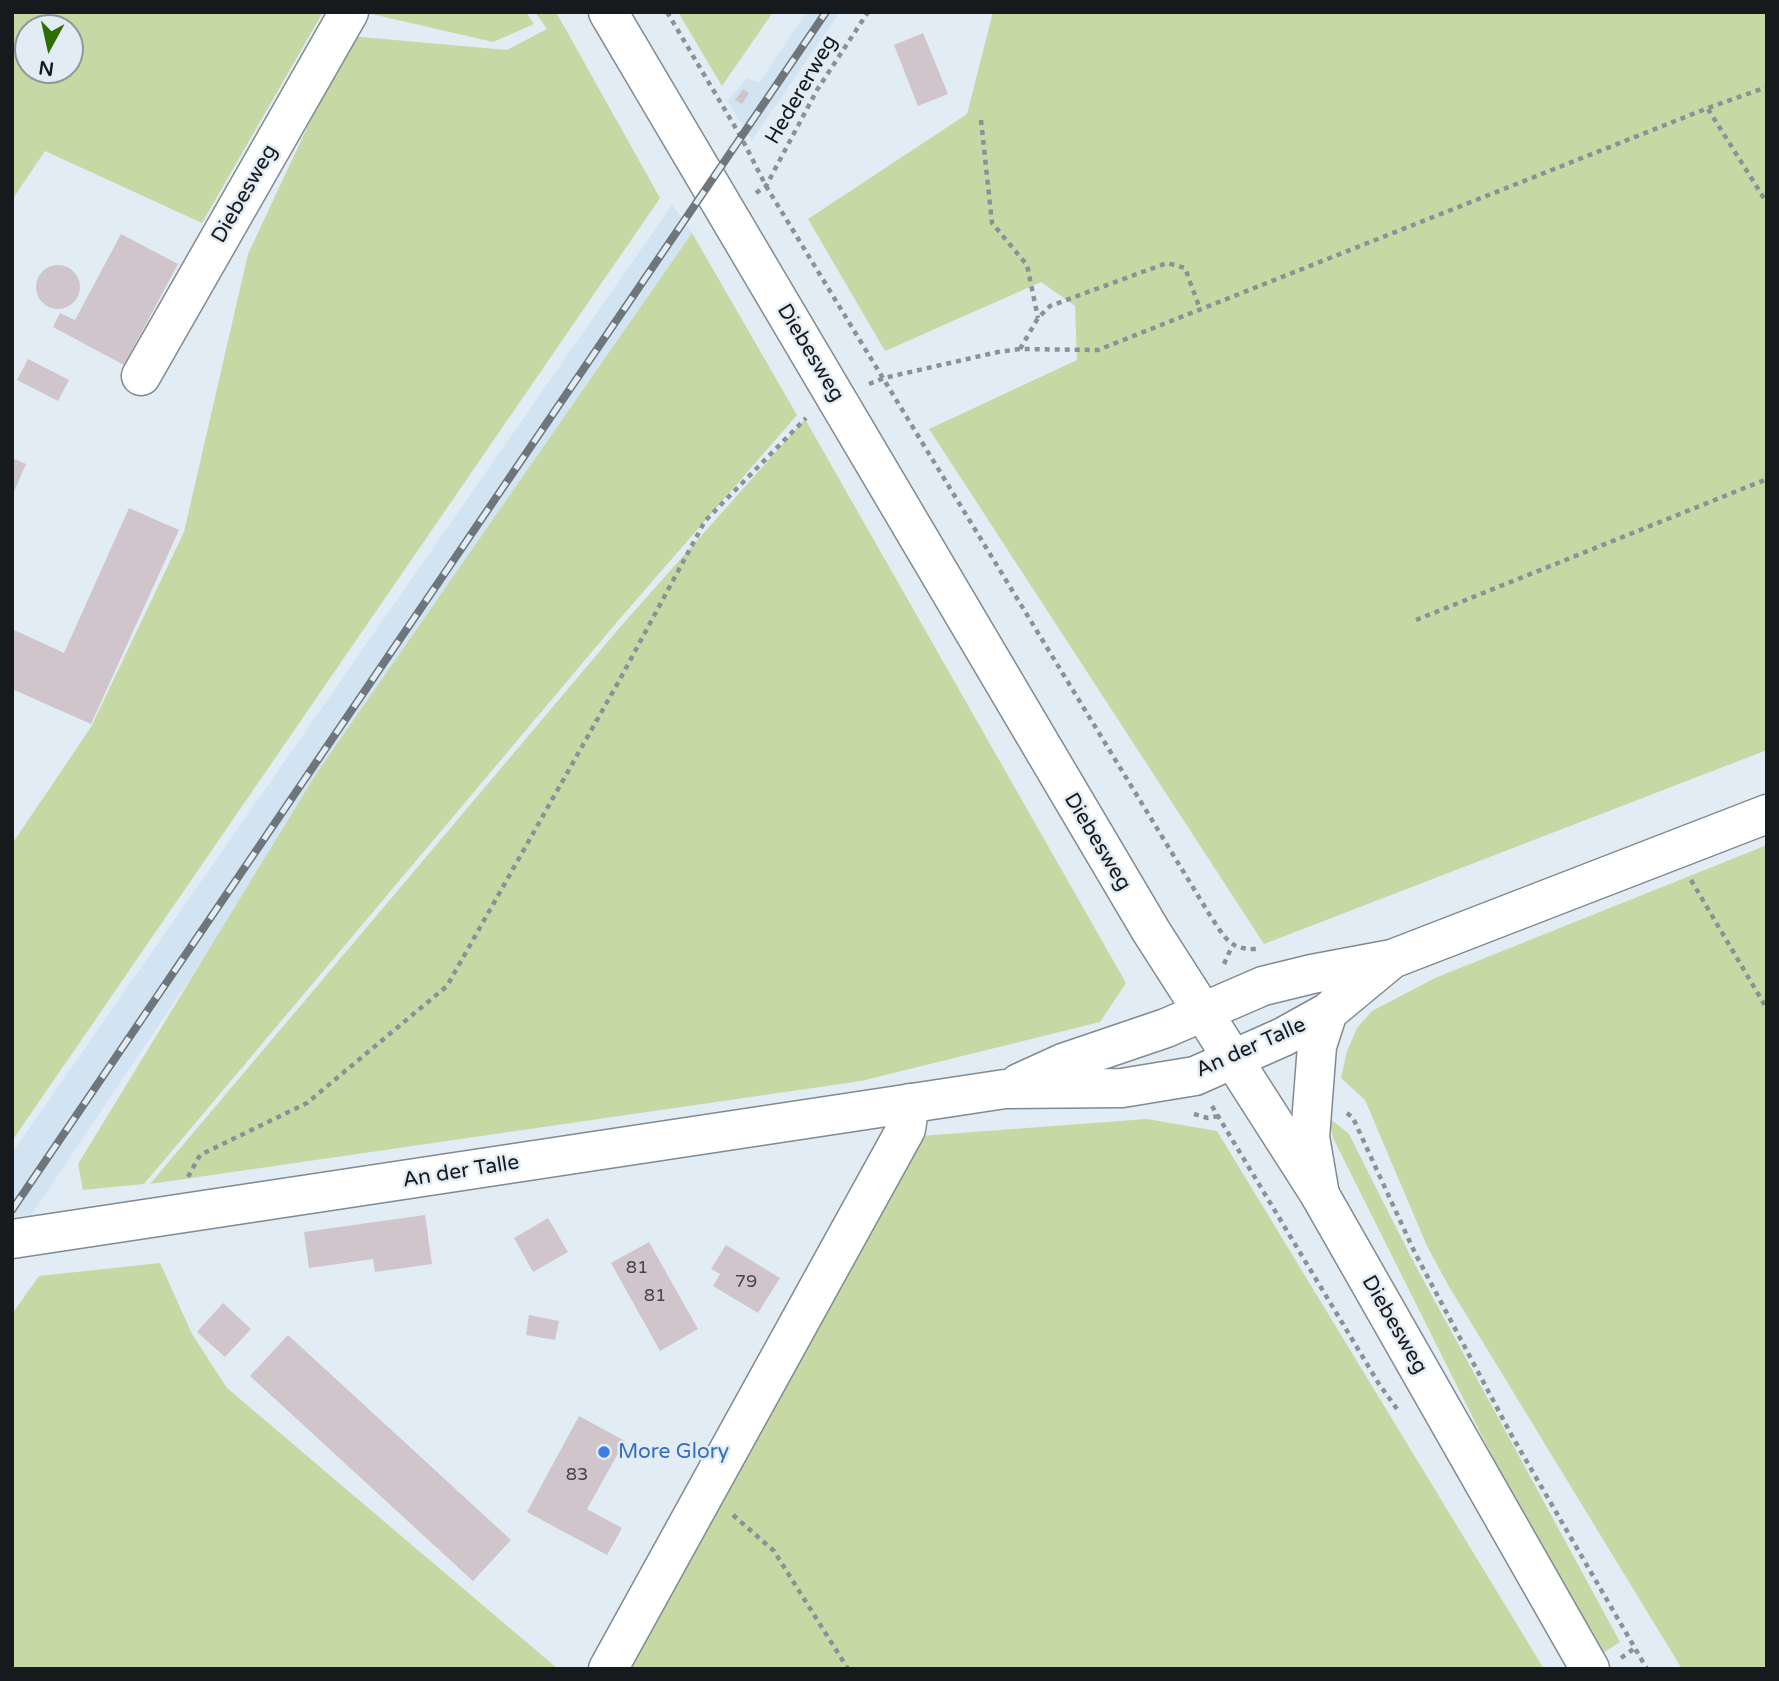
<!DOCTYPE html>
<style>
body{margin:0}
#map{position:relative;width:1779px;height:1681px;overflow:hidden;background:#e1ecf4;font-family:"Varela Round",sans-serif}
canvas{display:block}
.frame{position:absolute;inset:0;border:14px solid #161a1d;pointer-events:none}
.north{position:absolute;left:14px;top:14px;width:70px;height:70px;box-sizing:border-box;background:#e1ecf4;border:2px solid #90989e;border-radius:50%;rotate:188deg;font-size:19px;font-weight:700;line-height:28px;text-align:center;color:#161a1d}
.north::after{content:'';display:block;margin:auto;width:24px;height:32px;background:#2e6d00;clip-path:polygon(50% 0,100% 100%,50% 72%,0 100%)}
</style>
<div id="map">
<canvas width="1779" height="1681"></canvas>
<div class="frame"></div>
<div class="north">N</div>
</div>
<script>
const context = document.querySelector('canvas').getContext('2d');
context.lineJoin = 'round';
function paint(path, color) {
  context.fillStyle = color;
  context.fill(path, 'evenodd');
}
function stroke(path, color, width, dash) {
  context.strokeStyle = color;
  context.lineWidth = width;
  context.lineCap = dash ? 'butt' : 'round';
  context.setLineDash(dash || []);
  context.stroke(path);
}
function label(font, color, halo, rows, align = 'center') {
  context.font = font + ' "Varela Round",sans-serif';
  context.lineWidth = 5;
  context.setLineDash([]);
  context.textBaseline = 'middle';
  context.strokeStyle = halo;
  context.fillStyle = color;
  for (const [text, x, y, turn = 0] of rows) {
    context.save();
    context.translate(x, y);
    context.rotate((+turn || 0) * Math.PI / 180);
    context.textAlign = isNaN(turn) ? turn : align;
    if (halo) context.strokeText(text, 0, 0);
    context.fillText(text, 0, 0);
    context.restore();
  }
}
const built = new Path2D(`
 M807 12H840L752 140 727 101 747 78 759 83Z
 M672 205 692 233 31 1215 12 1217V1153Z`);
const green = new Path2D(`
 M12 12H323L202 223 45 151 12 200ZM28 28H70V70H28Z
 M363 12H526L534 24 493 42Z
 M535 12H556L660 198 12 1141V844L91 727 184 532 248 254 350 36 507 50 547 29Z
 M678 12H773L722 86Z
 M993 12H1767V750L1264 944 929 429 1077 360 1075 306 1041 282 885 351 808 219 967 114Z
 M692 233 797 415 617 622 144 1184 83 1190 78 1164 316 774Z
 M805 419 1126 983 1100 1022 861 1081 150 1184 621 626Z
 M1767 845V1669H1682L1448 1285 1427 1246 1365 1100 1341 1078 1347 1051 1357 1028 1372 1011 1435 978Z
 M1329 1118 1349 1134 1412 1259 1620 1642 1603 1653 1519 1510 1333 1138Z
 M1147 1119 1217 1131 1544 1669H626L920 1136Z
 M160 1263 192 1334 227 1388 558 1669H12V1314L39 1276Z`);
const building = new Path2D(`
 M923 33 948 94 918 106 894 45Z
 M743 89 749 93 742 104 735 100Z
 M121 234 178 264 124 365 53 327 60 313 75 320Z
 M36 287a22 22 0 1 1 44 0a22 22 0 1 1-44 0Z
 M28 359 69 380 58 401 17 380Z
 M12 458 26 464 12 496Z
 M129 508 179 530 91 724 12 689V629L64 653Z
 M425 1215 432 1264 375 1272 373 1259 309 1268 304 1232Z
 M548 1218 568 1252 533 1272 514 1238Z
 M649 1242 698 1329 660 1351 611 1263Z
 M726 1245 780 1278 758 1313 713 1286 720 1274 711 1269Z
 M223 1303 251 1329 225 1357 197 1332Z
 M529 1315 559 1321 555 1340 526 1335Z
 M288 1335 511 1540 473 1581 250 1376Z
 M579 1416 625 1441 587 1509 622 1528 607 1555 527 1512Z`);
const path = new Path2D(`
 M667 12 741 137 766 186 1211 917C1225 937 1229 950 1256 949
 M1708 109 1767 203
 M981 120 992 223 1027 265 1038 318
 M756 193 766 186 817 90 868 12
 M1020 349 1038 318 1050 306 1167 263 1185 268 1200 309
 M869 384 884 378 998 352 1020 349 1098 350 1708 108 1767 87
 M1416 620 1767 479
 M1691 880 1767 1009
 M1224 964 1232 946
 M1212 1106 1379 1384 1397 1409
 M1347 1113 1353 1118 1415 1253 1512 1436 1647 1669
 M1194 1114 1208 1118 1219 1116
 M188 1177 200 1155 307 1103 447 986 619 681 705 521 806 418
 M733 1515 774 1551 848 1669
 M1621 1658 1635 1648`);
const minor = new Path2D(`
 M141 376 349 12
 M1019 1083 1063 1063 1166 1028 1263 986 1312 974 1392 959 1767 814
 M1320 1195 1310 1137 1317 1046 1328 1012
 M12 1239 1005 1089 1122 1088 1195 1076 1283 1037 1328 1012 1392 959
 M608 1669 906 1129 910 1103`);
const major = new Path2D(`
 M608 12 1151 931 1320 1195 1590 1669`);
const rail = new Path2D(`
 M12 1210 826 12`);
const markers = [
 [604,1452,7,"#3f7fe0"]
];
const numberNames = [
 ["81",637,1268],
 ["79",746,1282],
 ["81",655,1296],
 ["83",577,1475]
];
const streetNames = [
 ["Hedererweg",802,90,-60],
 ["Diebesweg",245,194,-60],
 ["Diebesweg",810,353,59],
 ["Diebesweg",1097,842,59],
 ["An der Talle",1251,1048,-24],
 ["An der Talle",461,1172,-9],
 ["Diebesweg",1394,1325,60]
];
const shopNames = [
 ["More Glory",618,1452]
];
paint(built, '#d2e3f1');
paint(green, '#c6d9a4');
paint(building, '#d1c5cc');
stroke(minor, '#818a92', 41);
stroke(major, '#818a92', 41);
stroke(path, '#8a9298', 4.5, [5, 5]);
stroke(minor, '#fff', 38);
stroke(major, '#fff', 38);
stroke(rail, '#6f767b', 8);
stroke(rail, '#e1ecf4', 5, [16]);
for (const [x, y, r, color] of markers) {
  const dot = new Path2D();
  dot.arc(x, y, r, 0, 2 * Math.PI);
  context.fillStyle = color;
  context.fill(dot);
  stroke(dot, '#e1ecf4', 2.5);
}
label('18px', '#454549', null, numberNames);
label('21px', '#161a1d', '#e1ecf4', streetNames);
label('21px', '#366cbe', '#e1ecf4', shopNames, 'left');
</script>
